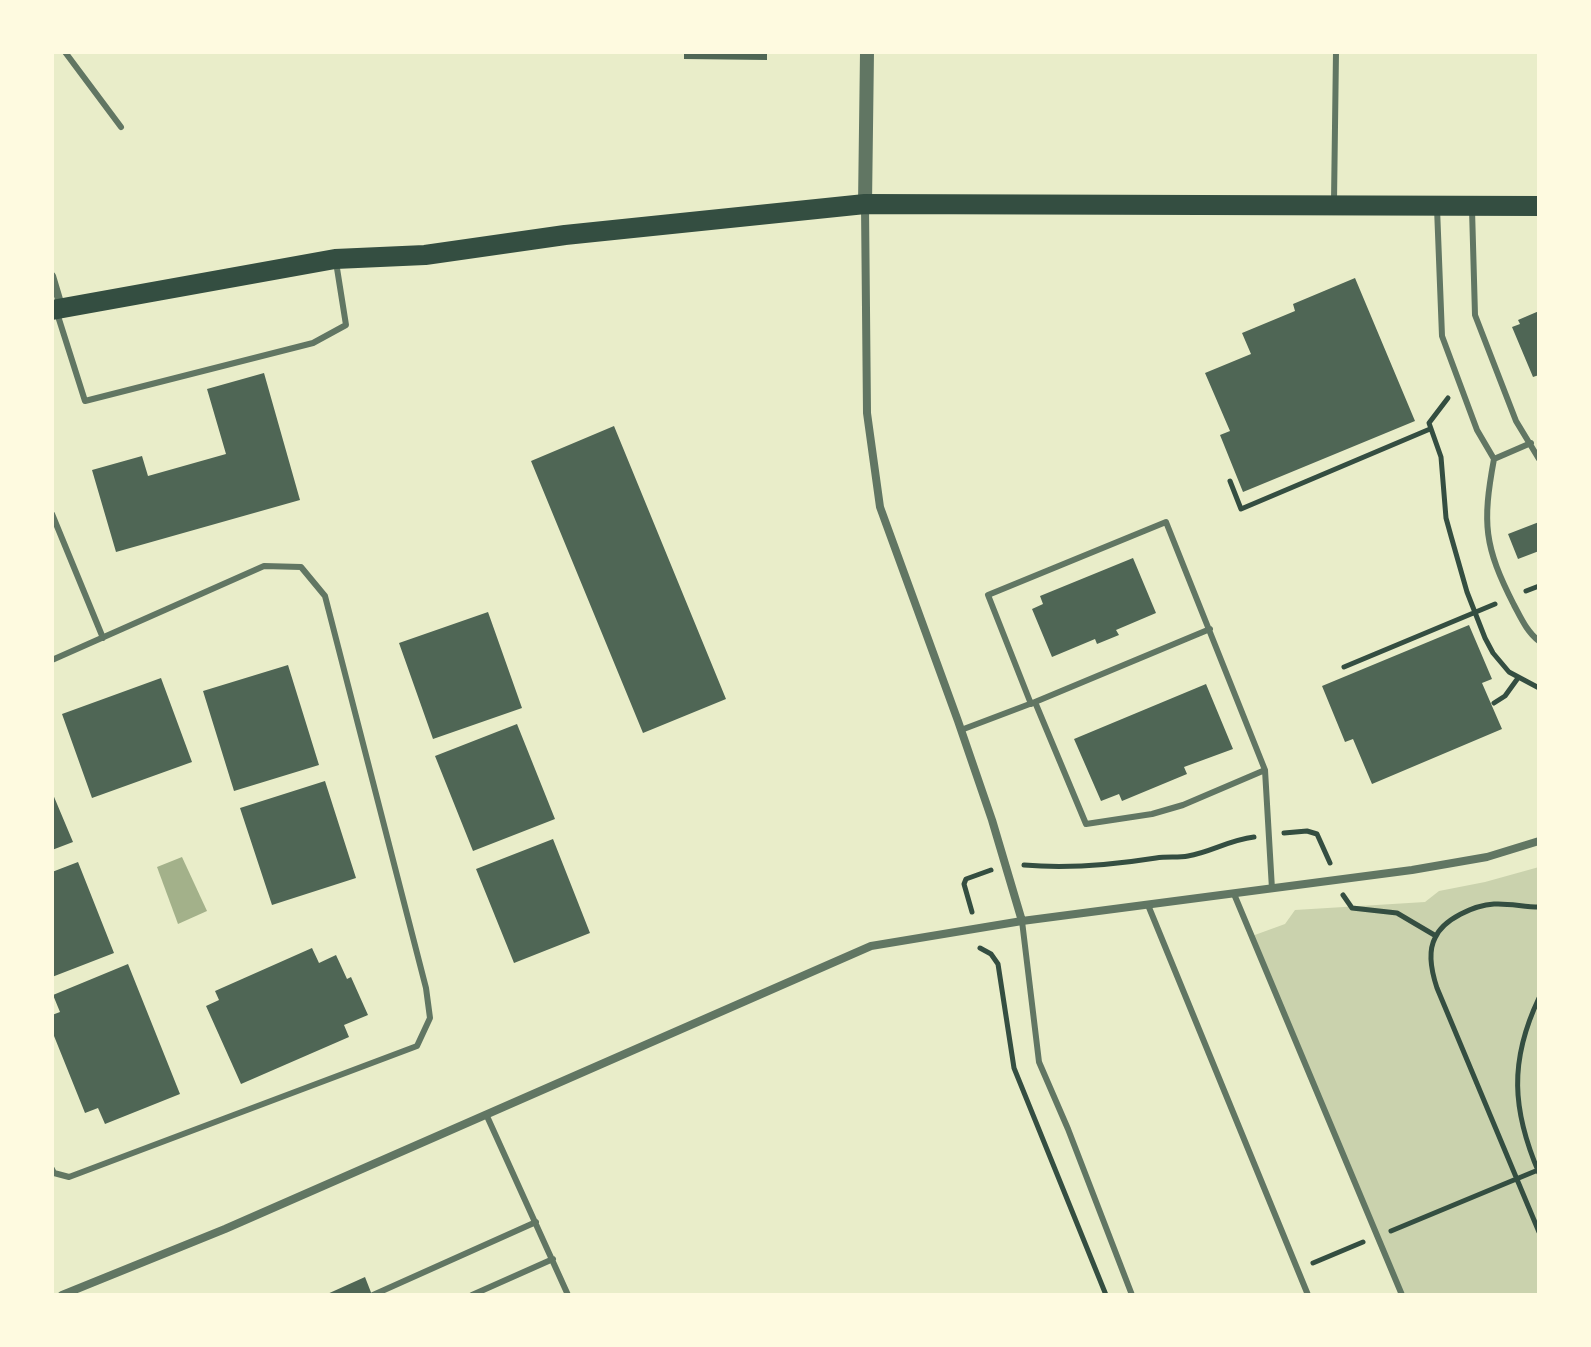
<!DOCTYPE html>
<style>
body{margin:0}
#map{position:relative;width:1591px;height:1347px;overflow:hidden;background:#e9edc9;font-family:Lato,sans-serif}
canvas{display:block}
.frame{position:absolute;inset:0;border:54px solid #fefae0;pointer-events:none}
</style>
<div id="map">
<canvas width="1591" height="1347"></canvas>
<div class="frame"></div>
</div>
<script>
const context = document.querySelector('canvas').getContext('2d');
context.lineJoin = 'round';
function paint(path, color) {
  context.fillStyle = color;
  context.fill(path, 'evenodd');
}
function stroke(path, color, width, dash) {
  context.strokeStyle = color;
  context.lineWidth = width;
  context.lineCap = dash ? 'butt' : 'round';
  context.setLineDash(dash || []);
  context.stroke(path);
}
const green = new Path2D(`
 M1539 867V1295H1402L1252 936 1285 924 1295 910 1425 902 1439 891 1485 882Z`);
const water = new Path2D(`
 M182 857 207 911 178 924 157 867Z`);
const building = new Path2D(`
 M684 52H767V60L684 59Z
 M1355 278 1415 421 1243 492 1220 435 1230 431 1205 373 1251 354 1242 333 1295 311 1293 304Z
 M1539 311V375L1533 377 1512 327 1520 324 1518 320Z
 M264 373 300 500 116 552 92 470 142 456 148 476 226 454 207 389Z
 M614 426 726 699 643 733 531 461Z
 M1539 522V551L1518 559 1508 534Z
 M1133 558 1156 613 1116 630 1119 635 1097 644 1095 639 1052 657 1032 609 1043 604 1040 596Z
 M488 612 522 708 433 739 399 643Z
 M1469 625 1492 679 1482 683 1502 729 1372 784 1353 739 1345 742 1322 686Z
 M288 665 319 765 234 791 203 691Z
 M161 678 192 762 92 798 62 714Z
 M1206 684 1233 749 1184 767 1187 774 1122 801 1119 794 1101 801 1074 739Z
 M517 724 555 819 473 851 435 756Z
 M325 781 356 878 272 905 240 808Z
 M52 792 73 842 52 850Z
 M553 839 590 933 514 963 476 869Z
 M78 862 114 953 52 977V872Z
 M312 948 319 963 336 955 347 979 351 977 368 1015 344 1025 349 1037 241 1084 206 1006 219 1000 215 991Z
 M128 964 180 1094 105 1124 98 1108 85 1113 52 1031V1015L60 1012 53 995Z
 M365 1277 372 1295H325Z`);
const path = new Path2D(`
 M1448 398 1429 423 1441 457 1446 518 1451 536 1467 592 1485 638 1493 653 1509 672 1539 688
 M1230 481 1241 509 1430 429
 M1526 591 1539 586
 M1344 667 1495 604
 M1494 703 1505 696 1518 678
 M1284 833 1307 831 1317 834 1330 863
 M1024 865C1069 869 1112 865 1156 858 1167 856 1178 858 1188 856 1211 852 1229 840 1254 837
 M1343 895 1352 908 1397 913 1436 936
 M1539 907C1524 907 1509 903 1494 904 1475 905 1443 919 1435 938 1427 953 1432 973 1437 988L1539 1232
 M972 912 964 884 966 879 991 870
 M980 948 991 954 998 964 1014 1068 1106 1295
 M1539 998C1509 1061 1512 1110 1539 1173
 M1391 1231 1538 1170
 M1313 1263 1363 1242`);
const service = new Path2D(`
 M65 52 121 127
 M1334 201 1336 52
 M1437 208 1442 336 1477 430 1494 459C1482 524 1484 546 1514 605 1521 618 1527 632 1539 641
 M1472 209 1475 315 1516 421 1539 459
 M57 313 85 401 313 343 346 325 336 262
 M1494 459 1531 443
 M52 514 103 638
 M52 660 264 566 301 567 325 596 426 988 430 1018 417 1046 69 1177 54 1173 52 1169
 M1035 702 1086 824 1152 814 1183 805 1265 770
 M1031 704 988 595 1166 522 1265 770 1272 889
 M961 730 1035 702 1210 629
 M1234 894 1402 1295
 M1148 905 1308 1295
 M1022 921 1039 1062 1068 1129 1132 1295
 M486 1114 568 1295
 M373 1295 536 1222
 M472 1295 553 1259`);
const minor = new Path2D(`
 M865 206 867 413 880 507 958 721 992 820 1022 921
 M52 276 61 306
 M62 1295 225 1229 871 946 1022 921 1412 870 1487 857 1539 841`);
const tertiary = new Path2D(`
 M865 204 867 52`);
const primary = new Path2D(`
 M52 310 335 259 425 255 565 235 865 204 1539 206`);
paint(green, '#cad2ad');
paint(water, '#a3b18a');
paint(building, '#4f6655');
stroke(path, '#344e41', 5);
stroke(service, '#617663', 6);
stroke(minor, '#617663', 8);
stroke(tertiary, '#617663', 14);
stroke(primary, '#344e41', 20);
</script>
